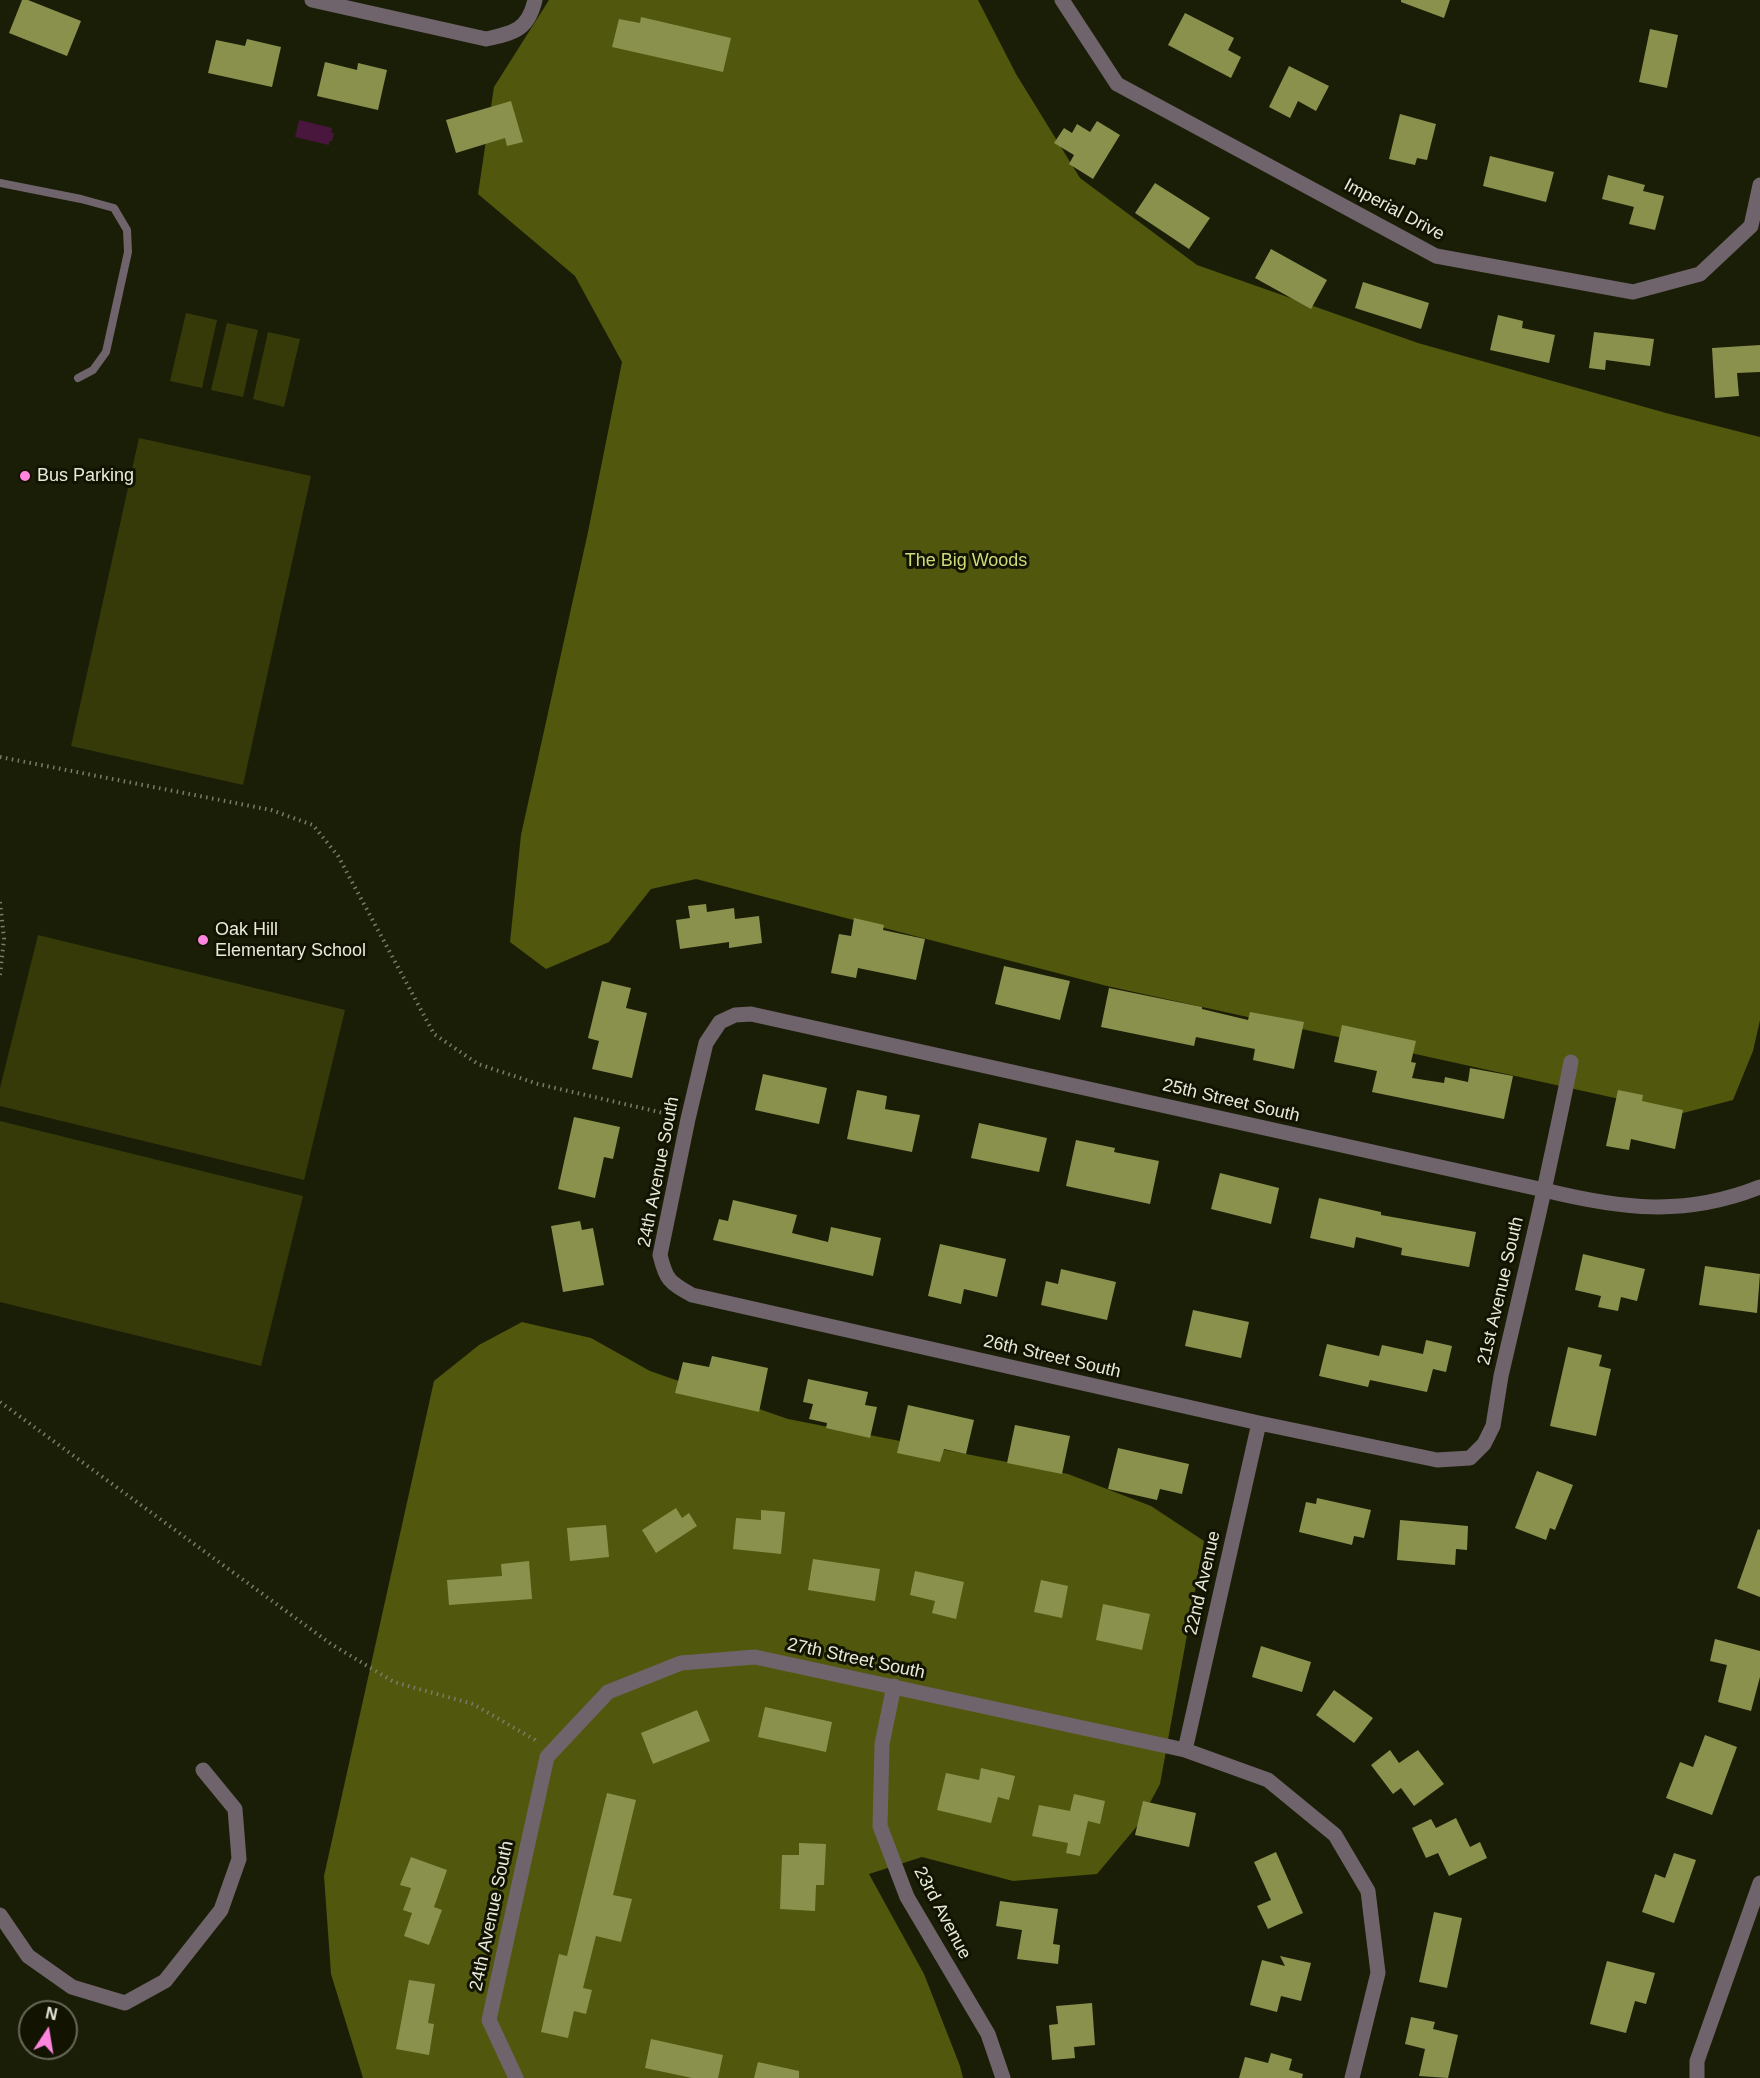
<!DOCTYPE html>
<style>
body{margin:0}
#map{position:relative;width:1760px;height:2078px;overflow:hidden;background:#1b1e07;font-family:Helvetica,sans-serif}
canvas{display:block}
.north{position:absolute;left:18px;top:2000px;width:60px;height:60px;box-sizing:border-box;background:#121401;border:2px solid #686a59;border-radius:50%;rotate:12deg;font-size:16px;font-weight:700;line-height:24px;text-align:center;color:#e8eadc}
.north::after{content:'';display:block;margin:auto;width:21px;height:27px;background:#ff85df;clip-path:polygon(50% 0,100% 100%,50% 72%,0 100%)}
</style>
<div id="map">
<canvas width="1760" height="2078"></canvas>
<div class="north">N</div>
</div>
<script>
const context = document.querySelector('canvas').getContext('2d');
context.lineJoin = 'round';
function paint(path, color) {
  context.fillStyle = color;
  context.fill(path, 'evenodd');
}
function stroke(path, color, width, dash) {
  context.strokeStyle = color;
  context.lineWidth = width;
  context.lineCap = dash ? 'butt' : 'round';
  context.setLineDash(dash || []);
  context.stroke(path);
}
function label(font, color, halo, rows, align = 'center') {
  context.font = font + ' Helvetica,sans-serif';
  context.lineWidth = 6;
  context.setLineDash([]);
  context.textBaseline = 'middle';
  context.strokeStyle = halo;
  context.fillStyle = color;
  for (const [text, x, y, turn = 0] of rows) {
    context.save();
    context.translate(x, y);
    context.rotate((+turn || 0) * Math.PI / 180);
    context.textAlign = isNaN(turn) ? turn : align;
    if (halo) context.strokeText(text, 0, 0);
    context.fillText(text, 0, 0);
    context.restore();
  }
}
const green = new Path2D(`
 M186 313 217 320 202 388 170 381Z
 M227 323 258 330 243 397 211 390Z
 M268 332 300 339 284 407 253 399Z
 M139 438 311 476 243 785 71 746Z
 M38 935 345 1010 304 1180 0 1106V1088Z
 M0 1121 303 1196 261 1366 0 1302Z`);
const forest = new Path2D(`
 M549 0H978L1016 74 1080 178 1197 265 1418 343 1666 413 1760 437V1020L1753 1051 1733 1100 1683 1113 1107 986 696 879 651 889 609 942 546 969 510 942 521 835 588 532 622 362 575 276 478 194 494 87Z
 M522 1322 591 1338 650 1371 788 1419 1068 1474 1151 1506 1204 1541 1160 1784 1138 1825 1097 1874 1013 1881 922 1857 869 1874 924 1974 960 2066 963 2078H363L331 1974 324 1876 434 1381 479 1345Z`);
const water = new Path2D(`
 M299 120 332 128 331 133H334L332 141H330L329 145 295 137Z`);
const building = new Path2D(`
 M22 0H28L81 21 67 56 9 33Z
 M1401 0H1450L1444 18 1401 2Z
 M1185 13 1234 38 1228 50 1241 57 1231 78 1168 45Z
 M641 17 731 38 723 72 612 47 619 19 640 23Z
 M1650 29 1678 35 1667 88 1639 82Z
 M247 39 281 47 272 87 208 73 216 40 245 46Z
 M325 62 357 70 358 63 387 70 378 110 317 96Z
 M1289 66 1329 86 1316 111 1298 101 1290 118 1269 107Z
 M511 101 523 142 507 146 505 138 456 153 446 120Z
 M1400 114 1436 124 1427 160 1417 158 1415 165 1389 159Z
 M1097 121 1120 135 1093 179 1069 164 1074 155 1054 143 1064 128 1072 133 1077 124 1090 132Z
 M1490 156 1554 172 1546 202 1483 186Z
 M1608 175 1645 185 1643 191 1664 196 1655 230 1629 224 1634 207 1602 199Z
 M1155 183 1210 218 1189 249 1135 213Z
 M1271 249 1327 280 1311 309 1255 278Z
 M1363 282 1429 303 1421 329 1355 308Z
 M1498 315 1523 321 1522 328 1555 335 1549 363 1490 350Z
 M1594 332 1654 339 1650 366 1606 360 1605 370 1589 368Z
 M1760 345V372L1737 373 1739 396 1715 398 1712 348Z
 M706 904 707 912 734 908 735 919 759 916 762 943 729 948V942L680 949 676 920 690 918 688 906Z
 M854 918 884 925 883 930 925 939 916 980 858 968 856 978 831 973 839 934 851 936Z
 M1004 966 1070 981 1060 1020 995 1004Z
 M602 981 631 988 626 1008 647 1013 632 1078 592 1069 599 1041 588 1038Z
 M1109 988 1202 1007V1009L1248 1020 1250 1012 1304 1022 1294 1069 1253 1060 1255 1049 1196 1037 1194 1046 1101 1027Z
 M1342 1025 1416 1041 1411 1062 1416 1063 1412 1078 1444 1083 1445 1077 1468 1082 1470 1068 1513 1076 1504 1119 1372 1092 1377 1071 1334 1062Z
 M763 1074 827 1088 819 1124 755 1110Z
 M857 1090 887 1096 885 1109 920 1115 912 1152 847 1139Z
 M1618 1090 1643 1095 1642 1101 1683 1110 1675 1149 1631 1139 1629 1150 1606 1146Z
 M574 1117 620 1127 613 1159 604 1157 595 1198 558 1189Z
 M979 1123 1047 1138 1039 1172 971 1158Z
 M1076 1140 1115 1148 1114 1152 1159 1161 1150 1204 1066 1186Z
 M1220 1173 1279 1188 1271 1224 1211 1209Z
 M1319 1198 1381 1212V1215L1476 1232 1469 1267 1401 1255 1402 1248 1356 1237 1354 1248 1310 1238Z
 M733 1200 797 1215 792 1233 828 1242 831 1227 881 1238 873 1276 713 1240 719 1219 728 1221Z
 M580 1221 582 1230 593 1228 604 1285 563 1292 551 1226Z
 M940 1244 1006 1259 997 1297 964 1289 961 1304 928 1296Z
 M1583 1254 1645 1269 1637 1301 1621 1297 1618 1311 1598 1307 1601 1296 1575 1290Z
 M1705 1266 1760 1274 1757 1313 1699 1305Z
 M1061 1269 1116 1282 1107 1320 1041 1305 1046 1281 1058 1284Z
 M1193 1310 1249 1322 1241 1358 1185 1346Z
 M1426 1340 1452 1346 1446 1372 1433 1369 1427 1392 1370 1380 1368 1387 1319 1376 1327 1344 1379 1356 1382 1345 1423 1354Z
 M1568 1347 1602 1355 1599 1366 1611 1369 1596 1436 1550 1426Z
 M712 1356 768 1368 759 1412 675 1393 683 1362 709 1367Z
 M808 1379 868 1392 865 1405 877 1407 870 1438 826 1428 827 1423 809 1419 813 1404 803 1402Z
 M908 1405 974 1420 966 1454 944 1449 940 1462 897 1453Z
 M1015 1425 1070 1436 1062 1474 1007 1463Z
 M1118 1448 1189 1464 1182 1494 1160 1489 1157 1500 1108 1489Z
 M1537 1471 1573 1485 1555 1530 1550 1528 1546 1540 1515 1528Z
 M1317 1498 1371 1510 1364 1538 1354 1536 1352 1545 1299 1532 1306 1502 1316 1504Z
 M676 1508 682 1518 689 1513 697 1526 656 1553 642 1530Z
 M761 1510 785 1512 781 1554 733 1549 736 1518 761 1520Z
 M1400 1520 1468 1526 1467 1550 1456 1549 1455 1565 1397 1560Z
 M606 1525 609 1557 570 1561 567 1528Z
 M1758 1529 1760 1530V1597L1737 1588Z
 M813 1559 880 1569 875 1601 808 1590Z
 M529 1561 532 1599 449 1605 447 1580 502 1576 501 1564Z
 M915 1571 964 1582 956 1619 932 1613 935 1601 910 1595Z
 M1041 1580 1068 1586 1062 1618 1034 1612Z
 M1103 1604 1150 1614 1142 1650 1096 1640Z
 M1715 1639 1760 1651V1677L1751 1711 1718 1702 1727 1665 1710 1661Z
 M1261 1646 1311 1662 1302 1692 1252 1677Z
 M1334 1690 1373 1718 1354 1743 1316 1715Z
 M765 1707 832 1722 826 1752 758 1737Z
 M697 1710 710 1741 653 1764 641 1733Z
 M1705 1735 1737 1747 1712 1815 1666 1798 1680 1762 1693 1767Z
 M1390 1750 1399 1763 1418 1750 1444 1784 1414 1806 1401 1788 1393 1794 1371 1765Z
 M981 1768 1015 1776 1009 1800 998 1797 991 1823 937 1810 946 1773 979 1780Z
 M607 1793 636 1800 613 1895 632 1899 621 1942 596 1936 583 1988 592 1990 586 2014 574 2011 568 2038 541 2032 559 1954 567 1956Z
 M1074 1794 1105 1801 1100 1824 1088 1821 1080 1856 1066 1853 1068 1843 1032 1836 1039 1805 1070 1811Z
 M1143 1801 1196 1813 1189 1847 1135 1835Z
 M1456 1818 1470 1847 1480 1842 1487 1858 1449 1876 1438 1853 1426 1858 1412 1828 1431 1819 1436 1828Z
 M799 1843 826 1844 824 1885H816L815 1911 780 1909 782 1855H799Z
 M1276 1852 1303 1913 1268 1929 1257 1906 1271 1900 1254 1862Z
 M1674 1853 1696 1860 1674 1923 1642 1912 1655 1874 1665 1878Z
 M411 1857 447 1870 434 1907 442 1910 429 1945 404 1936 412 1913 403 1910 411 1888 400 1885Z
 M1000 1901 1058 1909 1053 1944 1060 1945 1058 1964 1017 1959 1022 1930 996 1926Z
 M1434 1912 1462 1918 1447 1988 1419 1982Z
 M1280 1956 1311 1963 1301 2001 1281 1996 1277 2012 1250 2005 1262 1960 1285 1966Z
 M1607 1961 1655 1973 1646 2004 1635 2001 1626 2033 1590 2024Z
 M409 1980 435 1984 428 2023 434 2024 429 2055 396 2049Z
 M1092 2003 1095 2045 1074 2047 1075 2058 1052 2060 1049 2025 1058 2024 1056 2006Z
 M1411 2017 1435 2022 1433 2029 1458 2035 1448 2078 1419 2076 1425 2049 1405 2044Z
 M651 2039 723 2055 718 2078H692L645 2068Z
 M1271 2053 1292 2059 1289 2070 1303 2074 1302 2078H1239L1245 2057 1268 2063Z
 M758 2062 799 2071V2078H754Z`);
const path = new Path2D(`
 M0 757 271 810 313 825 338 856 434 1034 478 1064 538 1084 672 1115
 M0 902 4 939 0 975
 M0 1402 331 1644 394 1682 473 1704 535 1740 537 1743`);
const lane = new Path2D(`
 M0 183 81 199 114 208 127 230 128 252 106 352 93 370 78 378`);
const street = new Path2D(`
 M312 0 486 39C514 33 528 30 535 0
 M1062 0 1117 84 1436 256 1633 292 1700 274 1751 226 1760 185
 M1571 1062C1561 1113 1550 1163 1539 1213L1501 1376 1493 1426 1484 1444 1470 1458 1437 1460 1259 1423 692 1295C669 1282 666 1280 660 1255L688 1119 706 1043 720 1022 735 1015 751 1014 1544 1190C1621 1209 1685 1217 1760 1187
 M894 1686 882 1744 880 1826 907 1897 988 2034 1003 2078
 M1185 1750 1259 1423
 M0 1915 28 1956 72 1987 125 2003 165 1981 221 1910 239 1859 235 1809 203 1770
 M516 2078 489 2020 547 1757 608 1692 681 1663 755 1657 1185 1750 1268 1780 1335 1835 1368 1891 1378 1973 1352 2078
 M1697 2078V2061L1760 1883`);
const markers = [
 [25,476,6,"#ff85df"],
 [203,940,6,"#ff85df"]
];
const streetNames = [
 ["Imperial Drive",1394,210,28],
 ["25th Street South",1231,1101,13],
 ["24th Avenue South",659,1172,-79],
 ["21st Avenue South",1501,1291,-77],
 ["26th Street South",1052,1357,13],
 ["22nd Avenue",1203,1583,-77],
 ["27th Street South",856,1659,12],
 ["23rd Avenue",942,1913,62],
 ["24th Avenue South",492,1916,-78]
];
const poiNames = [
 ["Bus Parking",37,476],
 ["Oak Hill",215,930],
 ["Elementary School",215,951]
];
const parkNames = [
 ["The Big Woods",966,561]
];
paint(green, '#363a09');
paint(forest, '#51570c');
paint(water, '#49163d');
paint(building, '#8a914d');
stroke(path, '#7a7c69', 4, [1.5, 4.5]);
stroke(lane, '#6f646b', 8);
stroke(street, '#6f646b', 15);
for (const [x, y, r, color] of markers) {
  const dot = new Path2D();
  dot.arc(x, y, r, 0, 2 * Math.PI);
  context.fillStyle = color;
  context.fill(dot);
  stroke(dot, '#121401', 2);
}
label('18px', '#e8eadc', '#121401', streetNames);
label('18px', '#e8eadc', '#121401', poiNames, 'left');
label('18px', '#cfda79', '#121401', parkNames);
</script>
